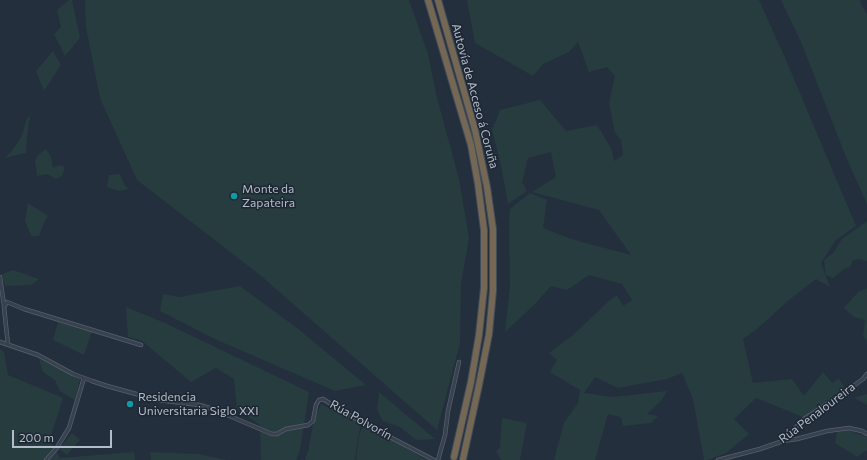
<!DOCTYPE html>
<meta charset="utf-8">
<style>
body{margin:0}
#map{position:relative;width:867px;height:460px;overflow:hidden;background:#242f3e;font-family:Commissioner,sans-serif}
canvas{display:block}
.scale{position:absolute;left:12px;top:430px;width:100px;height:18px;box-sizing:border-box;border:2px solid #b4bcc9;border-top:0;padding-left:5px;font-size:12px;line-height:14px;white-space:nowrap;color:#b4bcc9;-webkit-text-stroke:3px #1d2633;paint-order:stroke}
</style>
<div id="map">
<canvas width="867" height="460"></canvas>
<div class="scale">200 m</div>
</div>
<script>
const context = document.querySelector('canvas').getContext('2d');
context.lineJoin = 'round';
function paint(path, color) {
  context.fillStyle = color;
  context.fill(path, 'evenodd');
}
function stroke(path, color, width, dash) {
  context.strokeStyle = color;
  context.lineWidth = width;
  context.lineCap = dash ? 'butt' : 'round';
  context.setLineDash(dash || []);
  context.stroke(path);
}
function label(font, color, halo, rows, align = 'center') {
  context.font = font + ' Commissioner,sans-serif';
  context.lineWidth = 3;
  context.setLineDash([]);
  context.textBaseline = 'middle';
  context.strokeStyle = halo;
  context.fillStyle = color;
  for (const [text, x, y, turn = 0] of rows) {
    context.save();
    context.translate(x, y);
    context.rotate((+turn || 0) * Math.PI / 180);
    context.textAlign = isNaN(turn) ? turn : align;
    if (halo) context.strokeText(text, 0, 0);
    context.fillText(text, 0, 0);
    context.restore();
  }
}
const green = new Path2D(`
 M69 0H72L80 38 65 56 54 34 61 27 57 10Z
 M85 0H409L428 54 436 94 459 179 469 238 461 284 460 343 437 430 260 275 137 180 100 98 86 27Z
 M467 0H759L786 60 856 226 836 240 821 263 830 287 816 279 789 300 757 329 743 339 753 383 792 379 804 396 823 372 832 383 839 379 845 388 803 417 756 398 734 419 749 434 726 453 707 460H704L693 399 682 373 667 379 618 388 595 377 584 393 613 397 667 391 661 401 647 414 658 416 651 423 623 426 621 417 608 414 595 460H554L564 423 578 403 580 390 550 372 557 360 549 353 573 335 610 300 617 295 623 306 632 300 622 284 589 275 567 290 551 286 536 303 505 332 510 287 509 221 510 209 530 193 547 200 543 228 571 239 631 255 599 210 532 192 556 177 551 152 528 158 522 182 527 191 508 204 501 165 492 130 500 110 540 100 566 131 597 125 611 148 614 161 623 155 621 140 615 133 609 103 615 76 607 67 589 72 578 42 569 52 543 64 533 76 475 43Z
 M781 0H860L861 4 867 14V204L846 157 801 42Z
 M53 51 61 65 44 91 36 71Z
 M30 115 27 137 26 153 5 158C11 152 17 145 21 137 25 129 24 121 30 115Z
 M46 149 51 157 53 168 59 165 65 167 62 176 55 179 48 174 37 176 35 161 38 155Z
 M120 174 125 186 129 189 119 191 107 187 109 175Z
 M28 203 48 216 42 227 39 236H31L25 221Z
 M867 221V261L859 259 853 260 850 267 844 269 833 278 826 275 824 260 834 252 842 239Z
 M13 270 39 279 31 285 5 286 2 274Z
 M240 286 297 328 366 385 335 391 217 340 160 311 163 294 179 297Z
 M867 288V341L863 336 865 320 854 317 844 308 858 292Z
 M126 307 165 323 309 392 300 450 296 460H261L260 425 237 409 234 379 216 368 191 382 142 341 128 337Z
 M58 322 92 332 84 355 53 340Z
 M0 349 4 352 8 375 63 398 50 439 60 458 134 452 135 460H0Z
 M39 359 80 379 75 400 60 391 55 380 43 372Z
 M379 392 435 439 416 440 400 427 383 421 377 410Z
 M867 394V405L854 398Z
 M321 404 361 424 358 437 355 460H305L308 451 313 425Z
 M502 418 527 423 520 460H501L496 451 500 448Z
 M363 426 396 442 427 460H356L359 436Z
 M848 430 867 437V450L857 457 835 443 837 432Z
 M72 433 80 440 67 455 59 449Z
 M150 452 198 454 227 460H151Z`);
const minor = new Path2D(`
 M0 277 4 306
 M0 342 38 355 73 374 92 381 107 386 158 400 199 405 213 409 272 434H277L286 429 308 425 313 421 316 405 319 400 323 399 337 408 363 423 434 460
 M8 345 4 307 7 302 24 309 141 345
 M783 441 797 439 827 431 849 428 862 431 867 434
 M46 460 56 449 69 428 84 378
 M438 460 445 435 448 411 459 362
 M718 460 760 449 783 441 795 428 804 419 848 390 863 379 867 374`);
const motorway = new Path2D(`
 M428 0 471 145 478 184 484 230V288L479 335 471 382 454 457
 M438 0 475 130 487 187 493 229V291L489 334 479 385 463 459`);
const markers = [
 [234,196,4,"#0f9aa8"],
 [130,404,4,"#0f9aa8"]
];
const streetNames = [
 ["Autovía de Acceso á Coruña",475,96,75],
 ["Rúa Penaloureira",817,413,-37],
 ["Rúa Polvorín",361,420,29]
];
const poiNames = [
 ["Monte da",242,189],
 ["Zapateira",242,203],
 ["Residencia",138,397],
 ["Universitaria Siglo XXI",138,411]
];
paint(green, '#263c3f');
stroke(minor, '#565f6c', 4.5);
stroke(motorway, '#434c59', 8);
stroke(minor, '#38414e', 3);
stroke(motorway, '#746855', 6);
for (const [x, y, r, color] of markers) {
  const dot = new Path2D();
  dot.arc(x, y, r, 0, 2 * Math.PI);
  context.fillStyle = color;
  context.fill(dot);
  stroke(dot, '#1d2633', 1.5);
}
label('12px', '#b4bcc9', '#1d2633', streetNames);
label('12px', '#b4bcc9', '#1d2633', poiNames, 'left');
</script>
